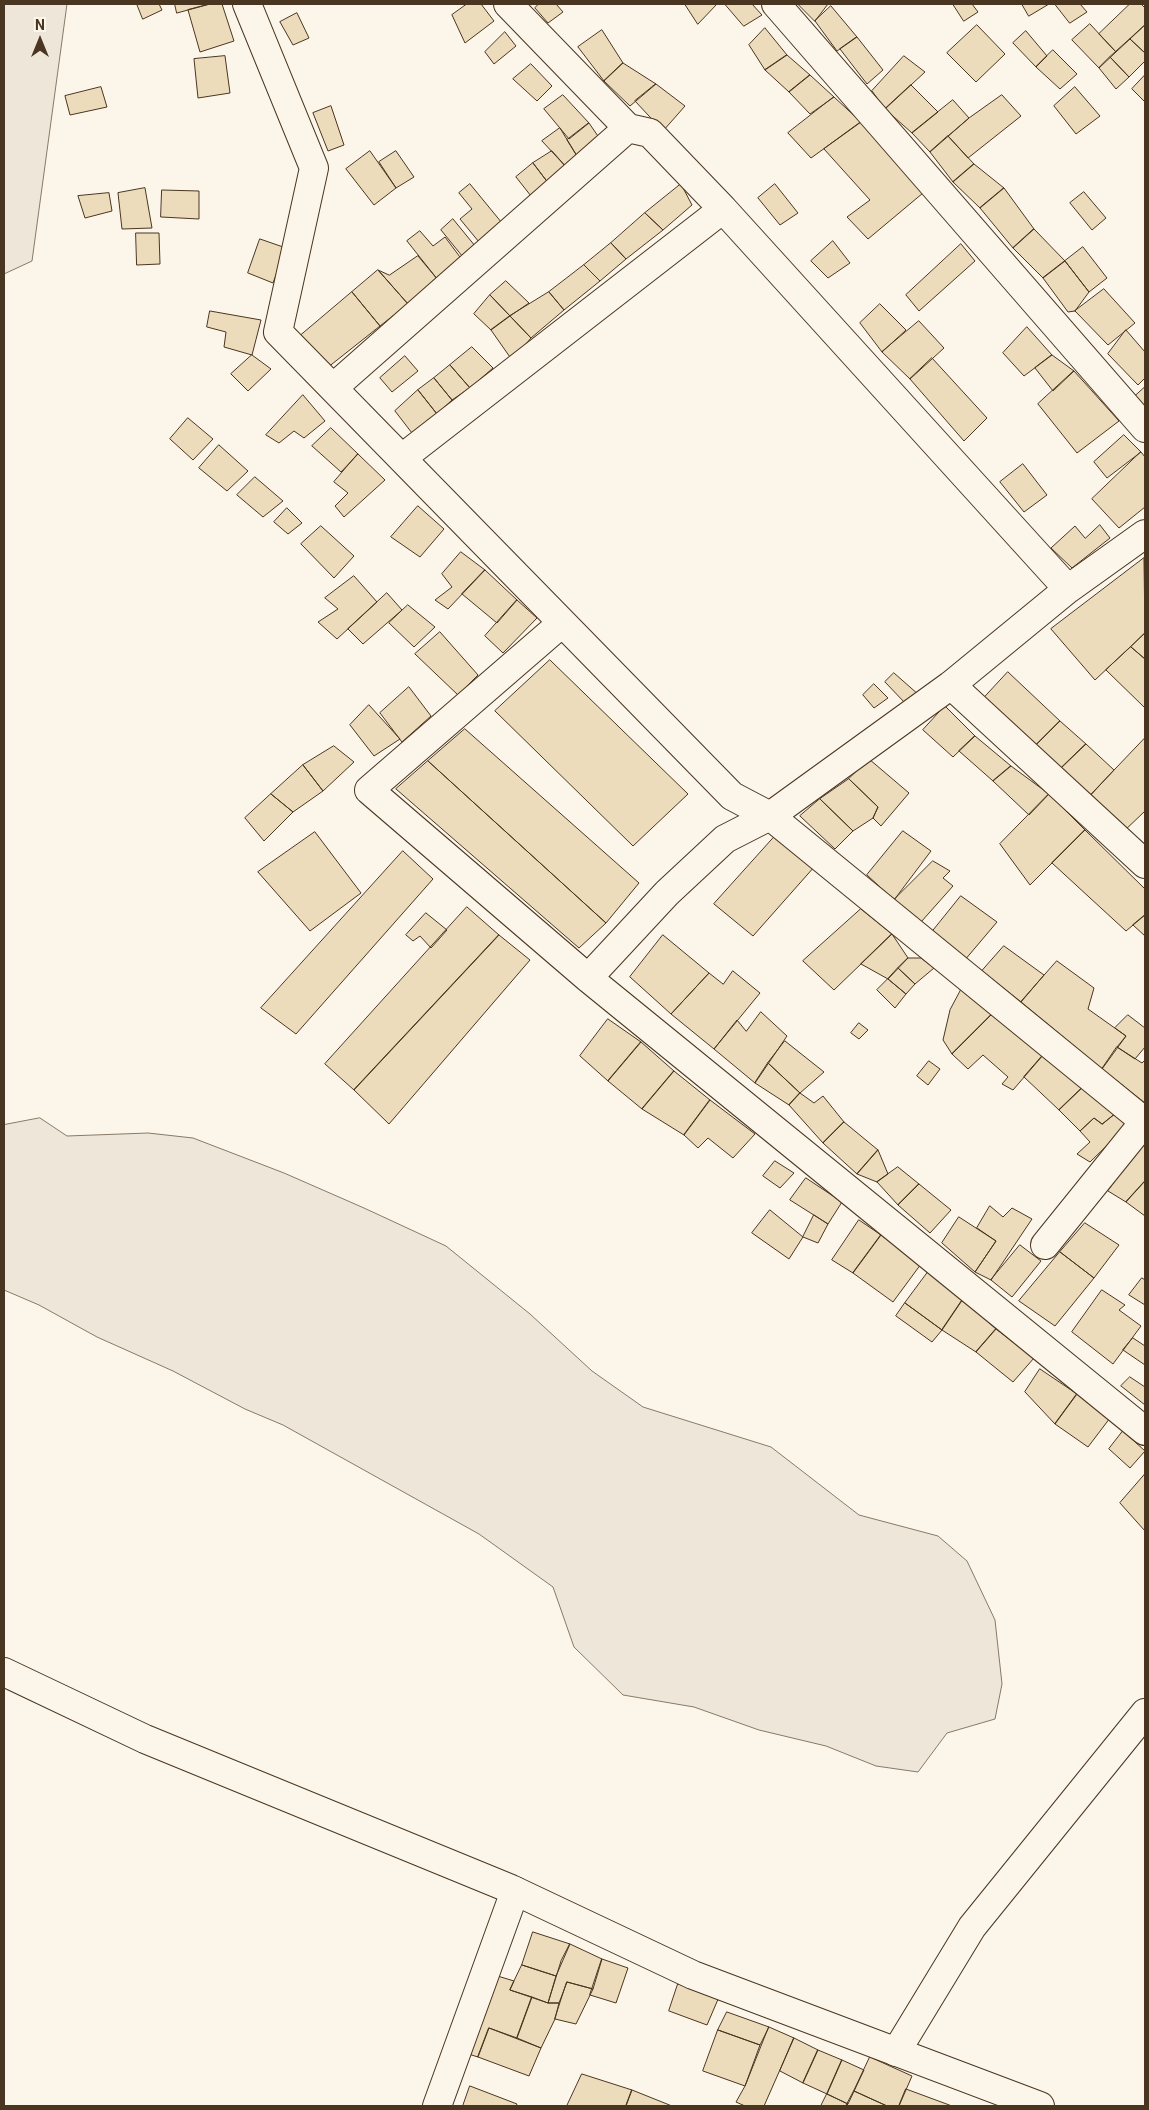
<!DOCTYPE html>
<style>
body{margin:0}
#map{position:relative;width:1149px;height:2110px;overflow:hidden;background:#fbf6e9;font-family:Roboto,sans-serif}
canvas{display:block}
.frame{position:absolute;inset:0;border:5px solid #4a3520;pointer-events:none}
.north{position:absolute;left:15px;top:15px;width:50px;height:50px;-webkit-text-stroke:4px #fbf6e9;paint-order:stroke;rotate:0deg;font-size:14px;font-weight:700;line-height:20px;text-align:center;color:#4a3520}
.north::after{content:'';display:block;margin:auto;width:18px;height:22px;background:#4a3520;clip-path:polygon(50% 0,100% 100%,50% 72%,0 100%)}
</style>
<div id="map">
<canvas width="1149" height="2110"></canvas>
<div class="frame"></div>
<div class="north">N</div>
</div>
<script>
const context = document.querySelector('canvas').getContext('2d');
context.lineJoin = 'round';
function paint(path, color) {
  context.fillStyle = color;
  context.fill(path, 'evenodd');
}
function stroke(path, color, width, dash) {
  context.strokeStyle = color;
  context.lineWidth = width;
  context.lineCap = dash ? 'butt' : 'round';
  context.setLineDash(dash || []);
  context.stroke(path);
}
const green = new Path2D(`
 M4 4H67L32 261 4 274Z
 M40 1118 67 1136 148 1133 193 1138 284 1173 364 1208 446 1246 530 1314 592 1371 643 1407 771 1447 859 1515 938 1536 967 1561 995 1620 1002 1684 995 1719 947 1733 918 1772 876 1766 826 1746 759 1730 694 1707 623 1695 574 1647 553 1587 479 1534 283 1425 245 1409 173 1371 97 1337 39 1305 4 1290V1125Z`);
const building = new Path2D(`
 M137 4H159L162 10 143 19Z
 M175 4H210L177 13Z
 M210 4H222L234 41 200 52 188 10Z
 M467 4H481L494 21 465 43 452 15Z
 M539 4H556L563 12 548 23 535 8Z
 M685 4H717L698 24Z
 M725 4H752L762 15 744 26Z
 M798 4H828L815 21Z
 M953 4H972L978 12 964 21Z
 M1022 4H1049L1029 16Z
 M1055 4H1080L1087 12 1070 23Z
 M1130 4H1141L1145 8V25L1116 52 1099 34Z
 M831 6 857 37 837 51 815 21Z
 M297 13 309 38 293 45 280 22Z
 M1090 24 1116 52 1099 68 1072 40Z
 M977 25 1005 54 976 82 947 53Z
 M1145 25V53L1130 39Z
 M765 28 787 55 765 70 749 45Z
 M602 30 623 63 604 81 578 47Z
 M1026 31 1047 56 1036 67 1013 43Z
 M505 32 516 46 494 64 485 52Z
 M857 37 883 70 867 84 840 49Z
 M1130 39 1145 53V61L1129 77 1110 57Z
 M1053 50 1077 74 1060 89 1036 67Z
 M787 55 810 75 789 92 765 70Z
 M225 56 230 93 198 98 194 59Z
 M904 56 925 72 885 109 872 91Z
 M1110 57 1129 77 1116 89 1099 68Z
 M623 63 656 84 630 106 604 81Z
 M531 64 552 86 537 101 513 79Z
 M810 75 834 97 810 114 789 92Z
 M1145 75V102L1132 89Z
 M656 84 685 106 663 131 635 101Z
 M911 85 938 112 912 133 885 109Z
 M101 87 107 107 70 115 65 96Z
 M1075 87 1100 116 1076 134 1054 106Z
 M563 95 589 123 569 139 544 109Z
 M1002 95 1021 116 968 158 948 136 969 118Z
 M834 97 861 122 811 158 788 133Z
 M953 100 969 118 930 152 912 133Z
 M331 106 344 145 328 151 313 113Z
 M861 122 923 193 868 239 847 217 870 200 824 149Z
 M589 123 600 139 577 156 567 140Z
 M560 128 577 156 568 169 542 141Z
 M948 136 974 164 953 182 930 152Z
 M370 151 396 188 374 205 346 169Z
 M396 151 414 177 396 188 379 162Z
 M552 151 568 169 549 184 533 163Z
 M533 163 549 184 531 196 516 177Z
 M974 164 1004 188 980 208 953 182Z
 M470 184 502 223 479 242 460 219 472 209 459 193Z
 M681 184 692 205 663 230 645 213Z
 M775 184 798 213 780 225 758 198Z
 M145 188 152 228 122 229 118 193Z
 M1004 188 1034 229 1013 248 980 208Z
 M162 190 199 191V219L161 217Z
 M1084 192 1106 218 1092 230 1070 203Z
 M109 193 112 211 85 218 78 196Z
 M645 213 663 230 626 259 611 243Z
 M453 219 480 252 467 262 441 230Z
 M1034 229 1065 261 1043 278 1013 248Z
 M420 231 433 246 445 237 463 261 438 280 407 241Z
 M136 233H159L160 264 137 265Z
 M260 239 286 248 273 283 248 273Z
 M833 241 850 263 828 278 811 261Z
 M611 243 626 259 600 281 584 265Z
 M961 244 975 261 919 311 906 295Z
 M1083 247 1107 278 1089 292 1065 261Z
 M418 256 438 280 408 304 378 270 389 275Z
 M1065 261 1089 292 1075 311 1068 312 1043 278Z
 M584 265 600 281 564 310 549 292Z
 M378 270 408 304 380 326 352 292Z
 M506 281 529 303 510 316 490 295Z
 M1104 289 1135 323 1108 345 1075 311Z
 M352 292 380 326 327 368 300 336Z
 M549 292 564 310 531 338 510 316Z
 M490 295 510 316 491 330 474 314Z
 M880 304 906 330 882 352 860 323Z
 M210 311 261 320 252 355 224 347 226 332 207 327Z
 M510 316 531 338 512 360 491 330Z
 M919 321 944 348 910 379 882 352Z
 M1027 327 1052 355 1024 376 1003 353Z
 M1126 330 1145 352V378L1138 385 1108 354Z
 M472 347 493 368 470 388 450 365Z
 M252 355 271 369 248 391 231 374Z
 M1052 355 1074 371 1053 391 1035 368Z
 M405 356 418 371 392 392 380 378Z
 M932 358 987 418 964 441 910 379Z
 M450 365 470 388 452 400 434 378Z
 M1074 371 1119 421 1077 453 1038 404Z
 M434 378 452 400 437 414 418 390Z
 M1145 387V412L1133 398Z
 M418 390 437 414 412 433 395 411Z
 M303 395 325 421 304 438 294 431 279 443 266 435Z
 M188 418 213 439 193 460 170 439Z
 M331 428 358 454 341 472 312 446Z
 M1124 435 1141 452 1107 478 1094 462Z
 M219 445 248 471 227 491 199 468Z
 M1141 452 1145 457V507L1119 528 1092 499Z
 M358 454 385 480 344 517 335 506 348 493 334 482Z
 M1023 464 1047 495 1024 512 1000 482Z
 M255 477 283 501 263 517 237 495Z
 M418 506 444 529 420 557 391 537Z
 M287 508 302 523 288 534 274 522Z
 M1100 525 1110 538 1072 568 1051 548 1075 526 1085 538Z
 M321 526 354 556 334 578 301 544Z
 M461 552 485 570 448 609 435 600 452 587 442 574Z
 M1144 558 1145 633 1095 680 1051 629Z
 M485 570 517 600 497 623 462 594Z
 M354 576 377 602 337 639 318 622 338 609 325 598Z
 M387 593 402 610 363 644 348 629Z
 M517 600 537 618 503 653 485 636Z
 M408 605 435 627 414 647 389 623Z
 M440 632 478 675 458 695 415 654Z
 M1145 633V659L1131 647Z
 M1131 647 1145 659V708L1106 670Z
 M550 660 688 794 633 846 495 711Z
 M1008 672 1060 721 1034 747 983 699Z
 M894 673 919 695 906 704 885 682Z
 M874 684 888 698 874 708 863 695Z
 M409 687 431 716 402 742 380 713Z
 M369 705 400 739 374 756 350 725Z
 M945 706 975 736 953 757 923 730Z
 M1060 721 1086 744 1057 772 1034 747Z
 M465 729 639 883 606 923 428 761Z
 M975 736 1011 766 993 781 959 751Z
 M1145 738V811L1122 833 1087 799Z
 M1086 744 1114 770 1087 799 1057 772Z
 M334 746 354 762 323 791 303 765Z
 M869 759 909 793 881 826 873 818 878 807 849 779Z
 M428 761 606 923 579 948 396 789Z
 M303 765 323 791 293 812 271 794Z
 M1011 766 1049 794 1029 815 993 781Z
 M849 779 878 807 873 818 853 831 820 799Z
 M271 794 293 812 264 841 245 818Z
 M1049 794 1085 830 1030 885 1000 844Z
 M820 799 853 831 835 849 800 816Z
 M1085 830 1145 889V915L1126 931 1052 863Z
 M903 831 931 851 894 900 867 875Z
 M315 832 361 893 310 931 258 872Z
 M776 835 815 866 753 936 714 904Z
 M403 851 433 879 296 1034 261 1008Z
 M933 861 950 871 943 878 953 886 921 922 894 900Z
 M961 896 997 922 964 961 932 932Z
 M467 907 499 935 354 1090 325 1064Z
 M861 909 892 934 834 990 803 961Z
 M426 913 447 930 431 948 420 936 413 941 406 935Z
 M1145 915V936L1133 925Z
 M892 934 908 958 888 979 861 964Z
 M499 935 530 960 389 1124 354 1090Z
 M663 935 709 973 671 1014 630 977Z
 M1004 946 1044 975 1021 1002 982 971Z
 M908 958H921L934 968 915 984 898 968Z
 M1057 961 1094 988 1088 1009 1126 1036 1102 1069 1021 1002Z
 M898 968 915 984 906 994 888 979Z
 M733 971 760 993 714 1049 671 1014 709 973 723 984Z
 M888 979 906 994 895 1008 877 990Z
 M962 988 993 1013 952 1054 943 1040 950 1010Z
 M761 1012 787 1036 755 1083 714 1049 737 1020 746 1031Z
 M993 1013 1044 1054 1013 1090 1002 1084 1008 1077 983 1055 968 1069 952 1054Z
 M1128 1015 1145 1028V1047L1135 1059 1117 1047 1126 1036 1115 1028Z
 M608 1019 641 1042 608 1081 580 1056Z
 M859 1023 868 1030 859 1039 851 1033Z
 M785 1041 824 1072 800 1093 768 1063Z
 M641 1042 674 1071 642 1109 608 1081Z
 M1117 1047 1142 1063 1145 1060V1103L1102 1069Z
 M1044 1054 1083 1087 1059 1110 1024 1077Z
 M929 1061 940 1069 928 1085 917 1076Z
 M768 1063 800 1093 789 1105 755 1083Z
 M674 1071 710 1100 684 1135 642 1109Z
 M1083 1087 1115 1114 1102 1124 1094 1118 1080 1131 1059 1110Z
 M800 1093 814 1103 823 1096 844 1122 823 1143 789 1105Z
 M710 1100 755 1134 733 1158 708 1138 698 1148 684 1135Z
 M1115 1114 1128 1125 1090 1162 1077 1154 1090 1142 1080 1131 1094 1118 1102 1124Z
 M844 1122 878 1150 857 1174 823 1143Z
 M1145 1141V1181L1126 1202 1108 1191Z
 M878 1150 888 1174 877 1182 857 1174Z
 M775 1161 794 1173 780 1188 763 1176Z
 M898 1167 919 1184 898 1205 877 1182Z
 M806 1178 842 1202 828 1224 790 1200Z
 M1145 1181V1216L1126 1202Z
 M919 1184 951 1210 930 1233 898 1205Z
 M990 1206 1003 1217 1012 1208 1032 1219 991 1280 975 1272 996 1241 977 1228Z
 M770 1210 803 1237 789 1259 752 1233Z
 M814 1215 828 1224 818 1243 803 1237Z
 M959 1217 996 1241 975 1272 942 1243Z
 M859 1220 881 1235 853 1273 832 1260Z
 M1085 1223 1119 1245 1094 1278 1060 1252Z
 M881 1235 921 1264 893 1302 853 1273Z
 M1020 1245 1041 1261 1012 1297 991 1280Z
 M1060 1252 1094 1278 1055 1326 1019 1301Z
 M928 1272 963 1299 942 1330 905 1303Z
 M1142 1278 1145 1280V1305L1129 1295Z
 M1102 1290 1125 1305 1119 1310 1141 1326 1113 1364 1072 1332Z
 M963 1299 996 1329 976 1352 942 1330Z
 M905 1303 942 1330 932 1342 896 1316Z
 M996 1329 1034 1358 1013 1382 976 1352Z
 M1133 1338 1145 1346V1365L1123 1350Z
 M1040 1369 1077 1394 1055 1424 1025 1392Z
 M1130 1377 1145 1387V1405L1121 1386Z
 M1077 1394 1110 1418 1088 1447 1055 1424Z
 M1123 1431 1145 1451 1130 1468 1109 1449Z
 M1145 1474V1531L1120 1503Z
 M533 1932 570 1944 556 1976 522 1965Z
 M570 1944 602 1959 593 1989 567 1982 559 2003H548L561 1961Z
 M602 1959 628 1968 616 2003 590 1995Z
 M522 1965 556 1976 548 2003 510 1990Z
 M491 1974 514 1981 510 1990 532 1997 517 2038 489 2028 478 2057 462 2052Z
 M567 1982 593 1989 576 2024 555 2019Z
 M678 1984 719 1997 707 2025 669 2011Z
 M532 1997 548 2003H559L555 2019 541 2048 517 2038Z
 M727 2012 769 2027 760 2045 718 2030Z
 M769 2027 794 2038 764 2106H745L736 2102 745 2086Z
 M489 2028 541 2048 529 2076 478 2057Z
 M718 2030 760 2045 745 2086 703 2071Z
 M794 2038 818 2050 803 2083 780 2071Z
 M818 2050 842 2060 827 2094 803 2083Z
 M870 2057 912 2076 899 2106H887L854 2091Z
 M842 2060 864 2070 848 2104 827 2094Z
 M582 2074 632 2090 626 2106H567Z
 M470 2086 517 2104 516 2106H463Z
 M906 2089 952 2106H899Z
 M632 2090 672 2106H626Z
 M854 2091 887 2106H846Z
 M827 2094 848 2104 846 2106H821Z`);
const minor = new Path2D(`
 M247 4 314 168 278 332 732 796 770 816 1145 1122
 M508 4 628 128 650 133 723 209 1068 589
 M776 4 1145 428
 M334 387 628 128
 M402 458 723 209
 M562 623 369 790 588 978 1145 1431
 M951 685 1145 864
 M588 978 667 893 725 839 770 816 951 685 1068 589 1145 534
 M1045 1245 1145 1121
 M896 2052 972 1927 1145 1713
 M437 2106 515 1891`);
const secondary = new Path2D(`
 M4 1672 145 1739 511 1889 693 1975 1040 2106`);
paint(green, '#ede6d9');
stroke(green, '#887966', 1);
paint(building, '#ecdcbc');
stroke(building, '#4a3520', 1);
stroke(minor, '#4a3520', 30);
stroke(secondary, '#4a3520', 30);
stroke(minor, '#fbf6e9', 28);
stroke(secondary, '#fbf6e9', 28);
</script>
